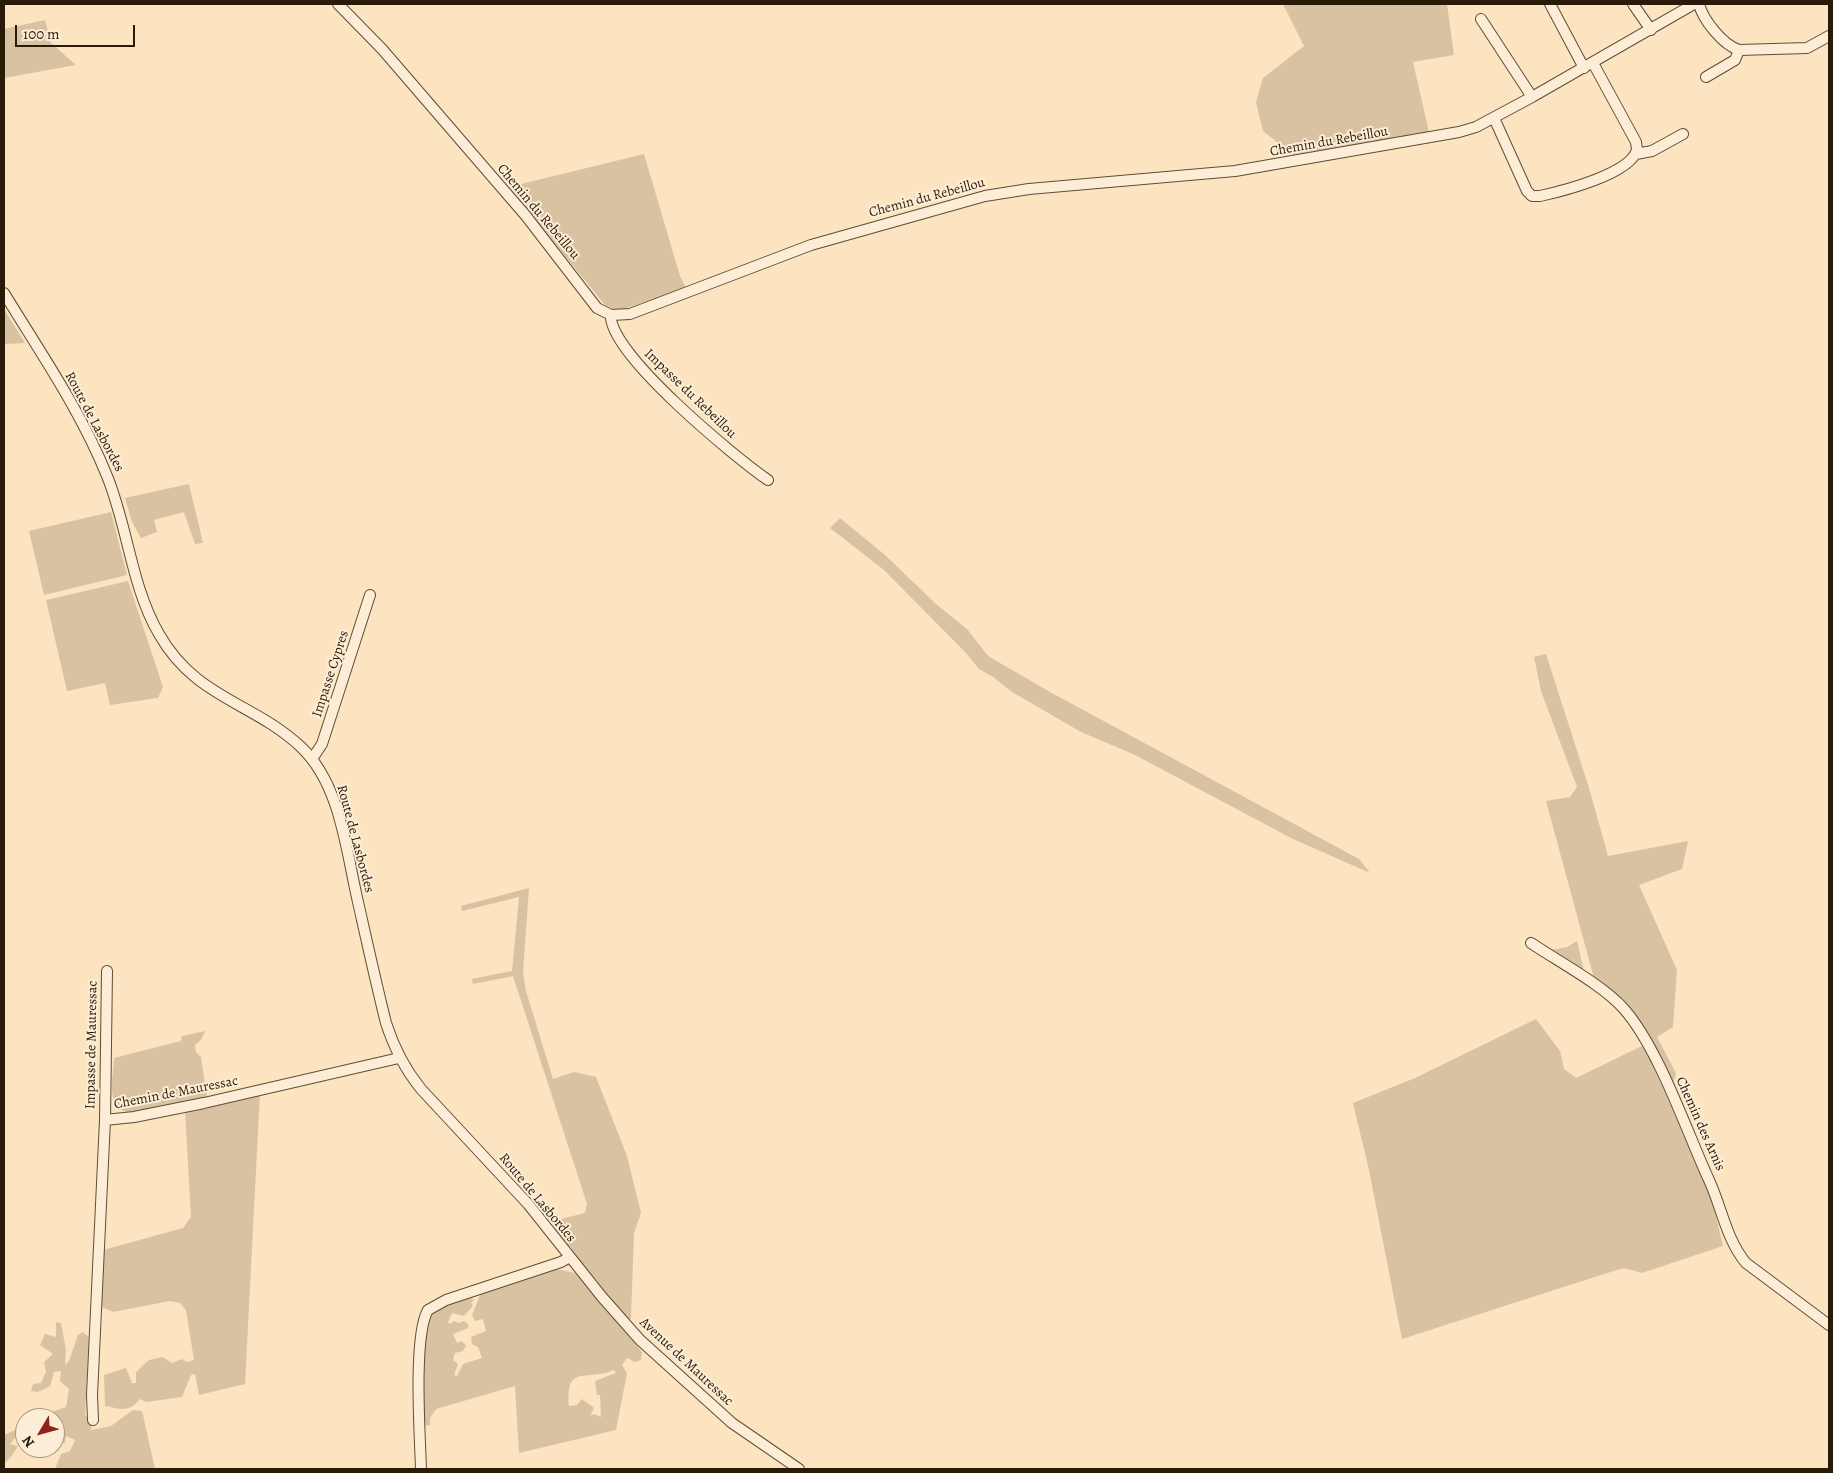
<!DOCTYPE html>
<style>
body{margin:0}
#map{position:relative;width:1833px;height:1473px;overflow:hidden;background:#fce4c0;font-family:Alegreya,serif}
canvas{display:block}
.frame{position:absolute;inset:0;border:5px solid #2a1b08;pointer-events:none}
.north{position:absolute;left:15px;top:1408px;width:50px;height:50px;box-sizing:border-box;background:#fdedd6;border:1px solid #a99984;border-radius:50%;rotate:233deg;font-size:14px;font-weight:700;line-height:20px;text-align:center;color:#2a1b08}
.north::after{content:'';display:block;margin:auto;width:18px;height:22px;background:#8f2418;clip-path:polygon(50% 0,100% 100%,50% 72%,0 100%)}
.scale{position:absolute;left:15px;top:25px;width:120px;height:22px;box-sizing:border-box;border:2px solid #2a1b08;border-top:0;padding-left:6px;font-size:15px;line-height:18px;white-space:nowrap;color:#2a1b08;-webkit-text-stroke:4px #fdedd6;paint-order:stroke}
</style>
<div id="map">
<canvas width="1833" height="1473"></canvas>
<div class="frame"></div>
<div class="north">N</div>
<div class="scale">100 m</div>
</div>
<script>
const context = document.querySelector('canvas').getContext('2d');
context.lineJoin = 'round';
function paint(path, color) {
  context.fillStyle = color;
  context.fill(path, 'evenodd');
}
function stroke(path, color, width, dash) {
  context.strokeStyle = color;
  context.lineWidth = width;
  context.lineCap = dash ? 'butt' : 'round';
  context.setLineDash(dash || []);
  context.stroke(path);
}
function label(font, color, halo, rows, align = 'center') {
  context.font = font + ' Alegreya,serif';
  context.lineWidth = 4;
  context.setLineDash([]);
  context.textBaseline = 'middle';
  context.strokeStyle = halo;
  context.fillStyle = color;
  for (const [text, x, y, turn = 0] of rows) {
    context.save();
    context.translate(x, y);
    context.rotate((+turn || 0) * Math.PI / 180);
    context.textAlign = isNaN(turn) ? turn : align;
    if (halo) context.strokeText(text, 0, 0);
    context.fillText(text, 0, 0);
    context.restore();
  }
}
const green = new Path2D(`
 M1283 4H1447L1454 55 1413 62 1429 132 1293 155 1263 131 1256 102 1263 78 1304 46Z
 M45 20 51 43 76 65 4 78V29Z
 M644 154 680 276 686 288 618 311 605 305 509 187Z
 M4 309 25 343 4 344Z
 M189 484 203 543 195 544 184 512 154 520 157 532 141 538 132 522 125 498Z
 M111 512 127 575 44 595 29 531Z
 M840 518 885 555 936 604 967 629 988 656 1050 692 1359 859 1370 873 1293 839 1133 754 1081 732 1012 692 993 677 979 669 966 653 884 570 830 528Z
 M128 581 163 687 158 698 110 705 105 683 67 691 46 600Z
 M1546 654 1589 788 1608 856 1688 841 1682 869 1639 885 1677 970 1673 1027 1657 1037 1676 1073 1673 1084 1634 1013 1614 995 1595 982 1546 801 1570 797 1577 787 1541 691 1534 657Z
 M529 888 523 972 526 991 553 1079 574 1072 596 1077 627 1156 641 1213 634 1233 631 1318 625 1323 611 1308 607 1294 595 1278 587 1274 571 1247 559 1239 553 1228 557 1220 585 1213 587 1204 513 976 473 984 472 979 512 971 519 897 462 911 461 906Z
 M1577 941 1585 976 1551 950 1567 947Z
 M1536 1019 1560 1051 1564 1069 1576 1078 1642 1046 1657 1071 1710 1191 1723 1246 1642 1273 1624 1268 1604 1274 1402 1339 1369 1170 1353 1103 1415 1078Z
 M205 1031 201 1040 195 1045 196 1052 201 1057 207 1097 134 1112C104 1114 113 1078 114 1058L181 1041 182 1036Z
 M260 1093 245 1384 199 1395 195 1374 191 1375 182 1397 146 1402 140 1399C129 1413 121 1409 105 1406L104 1375 126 1368 132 1383H136V1372L149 1360 163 1357 172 1363 182 1359 187 1362 194 1360 186 1310 180 1303 170 1301 113 1312 100 1306 103 1250 183 1228 191 1217 185 1110Z
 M557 1269 575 1273 642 1352 641 1360 635 1362 627 1358 622 1365 627 1373 616 1430 519 1453 515 1386 436 1409 430 1418V1425L421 1426 424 1335 430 1311 468 1296 474 1300 471 1303 473 1306 464 1316 452 1313 448 1322 450 1324 454 1321 459 1323 464 1321 468 1324V1328L453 1334 457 1343 462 1341 466 1346 463 1351 455 1353 453 1360 458 1364 454 1375 457 1376 463 1364 482 1358 478 1347 472 1344 471 1337 486 1331 483 1319 475 1321 472 1315 482 1290ZM614 1370 616 1373 595 1381 597 1395H600L601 1417 594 1414 590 1416 594 1408 582 1399 577 1405 569 1406C566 1363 585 1382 614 1370Z
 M56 1322 61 1323 66 1350 65 1365 69 1361 78 1335 83 1332 89 1337 85 1415 92 1422 91 1430 111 1426 133 1410 142 1411 155 1469H55L61 1454 70 1451 75 1440 66 1436 65 1443 55 1444V1418H45L46 1414 66 1407 69 1389 60 1381 61 1371 54 1372 50 1386 38 1392 31 1391 33 1384 41 1383 46 1372 44 1362 53 1354 40 1345 45 1334 56 1337Z
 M15 1430 20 1433 25 1430V1444L15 1438 10 1444 18 1446 11 1457 4 1463V1435Z`);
const minor = new Path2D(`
 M338 4 382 49 526 216 597 308 611 315 630 314 811 245 985 196 1029 189 1235 171 1459 132 1476 127 1532 97 1694 4
 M1550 4 1584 68
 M1633 4 1651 30
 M1699 4C1703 20 1723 45 1739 50L1807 48 1829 36
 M1481 19 1532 97
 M1706 77 1735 60 1739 50
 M1494 118 1527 191 1532 196H1540C1563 191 1630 174 1637 150L1636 142 1593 63
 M1636 154 1652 151 1683 134
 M4 293C40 352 81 411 107 476 128 527 131 586 159 634 195 698 253 702 301 747 341 785 346 851 358 902 367 942 376 983 386 1023 394 1048 404 1068 421 1089L528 1204 602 1297 640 1340 732 1423 799 1469
 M611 315C608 353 736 458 768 480
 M312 759 322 744 370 595
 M1531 943C1559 962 1603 985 1624 1009 1659 1049 1686 1130 1709 1180 1722 1208 1726 1239 1746 1263L1829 1325
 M105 1120 134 1117 204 1103 399 1058
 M93 1420 92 1395 105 1120 107 971
 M421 1469C420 1436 413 1335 428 1310L446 1300 561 1262 570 1257`);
const streetNames = [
 ["Chemin du Rebeillou",1329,142,-10],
 ["Chemin du Rebeillou",927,198,-15],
 ["Chemin du Rebeillou",538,212,50],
 ["Impasse du Rebeillou",690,394,44],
 ["Route de Lasbordes",94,422,62],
 ["Impasse Cypres",331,674,-72],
 ["Route de Lasbordes",355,839,75],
 ["Impasse de Mauressac",92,1045,-89],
 ["Chemin de Mauressac",176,1093,-11],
 ["Chemin des Arnis",1700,1124,66],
 ["Route de Lasbordes",537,1198,50],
 ["Avenue de Mauressac",686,1362,43]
];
paint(green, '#d8c2a1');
stroke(minor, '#5e4d36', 12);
stroke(minor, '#fdedd6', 10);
label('14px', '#2a1b08', '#fdedd6', streetNames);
</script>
